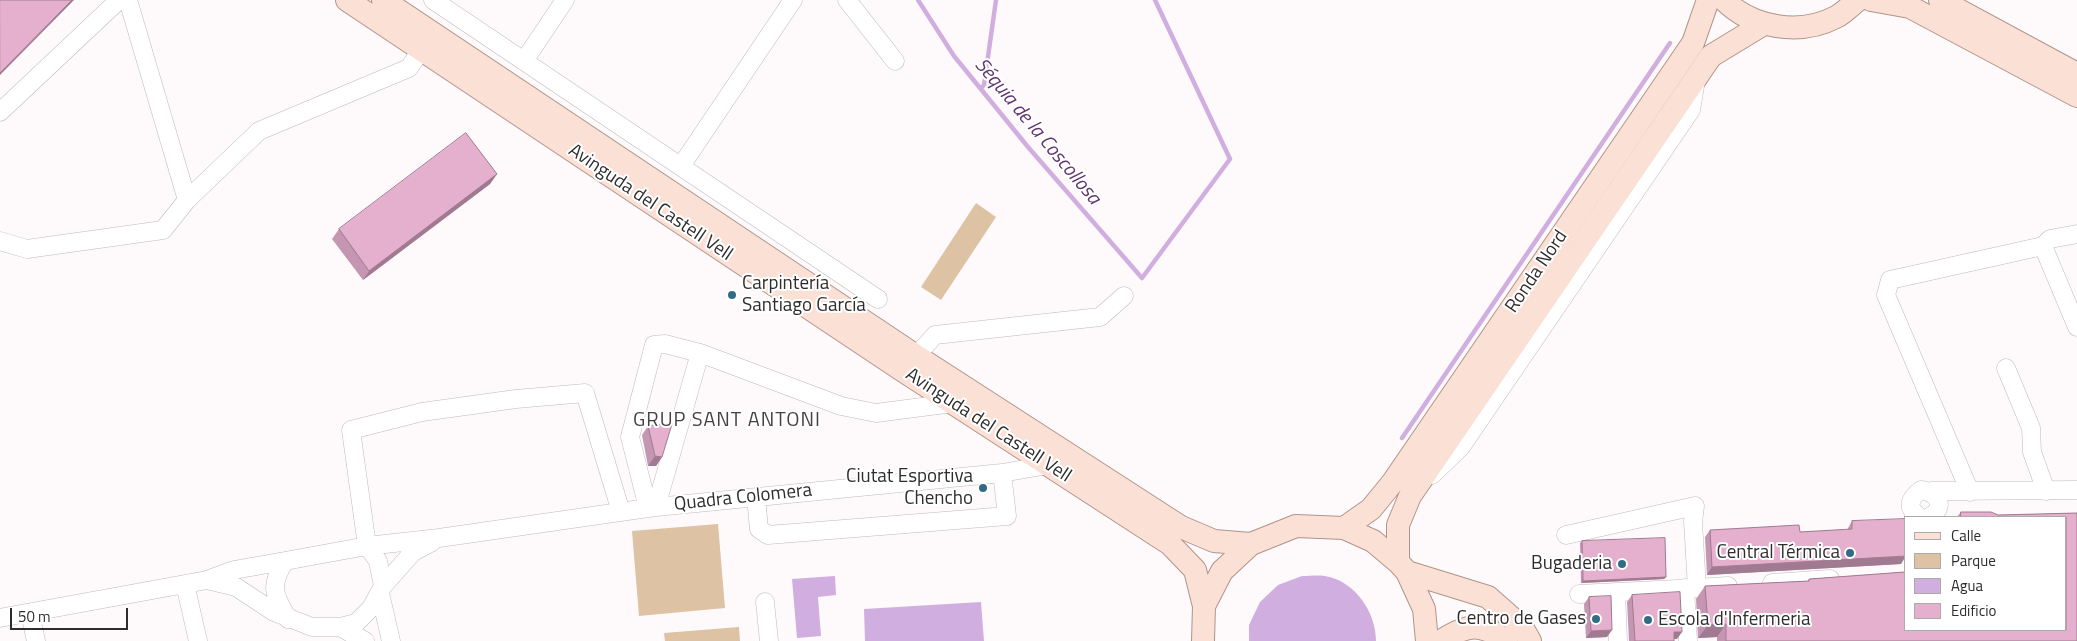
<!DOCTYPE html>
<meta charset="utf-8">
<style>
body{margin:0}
#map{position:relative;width:2077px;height:641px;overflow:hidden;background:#fef9fa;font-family:"Titillium Web",sans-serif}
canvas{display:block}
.legend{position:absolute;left:1904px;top:516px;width:162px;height:115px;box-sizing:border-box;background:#fff;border:1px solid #ababab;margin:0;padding:6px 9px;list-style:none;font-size:15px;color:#2e2d2d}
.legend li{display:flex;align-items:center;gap:10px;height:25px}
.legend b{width:25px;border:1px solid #ababab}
.scale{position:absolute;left:10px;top:608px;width:118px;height:22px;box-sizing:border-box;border:2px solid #2e2d2d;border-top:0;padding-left:6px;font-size:15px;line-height:18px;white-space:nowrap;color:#2e2d2d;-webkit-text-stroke:4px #fff;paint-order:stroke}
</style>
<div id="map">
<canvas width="2077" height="641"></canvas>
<ul class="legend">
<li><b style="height:6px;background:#fbe0d6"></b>Calle</li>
<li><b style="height:14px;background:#ddc2a4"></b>Parque</li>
<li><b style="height:14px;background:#d0afe0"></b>Agua</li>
<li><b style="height:14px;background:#e5afce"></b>Edificio</li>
</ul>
<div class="scale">50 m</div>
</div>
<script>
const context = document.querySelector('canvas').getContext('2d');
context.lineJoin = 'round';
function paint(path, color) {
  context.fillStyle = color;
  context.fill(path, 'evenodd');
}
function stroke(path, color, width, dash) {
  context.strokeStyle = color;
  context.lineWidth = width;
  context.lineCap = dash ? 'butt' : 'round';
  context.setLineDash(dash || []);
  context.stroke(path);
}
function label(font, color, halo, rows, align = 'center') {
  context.font = font + ' "Titillium Web",sans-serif';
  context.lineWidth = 4;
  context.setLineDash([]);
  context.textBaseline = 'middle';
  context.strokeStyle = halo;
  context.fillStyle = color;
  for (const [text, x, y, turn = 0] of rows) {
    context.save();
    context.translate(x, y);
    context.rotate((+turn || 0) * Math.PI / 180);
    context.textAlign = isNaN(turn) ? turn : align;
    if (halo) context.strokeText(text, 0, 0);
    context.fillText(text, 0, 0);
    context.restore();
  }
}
const green = new Path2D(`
 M976 203 996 217 941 300 921 287Z
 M718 524 725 608 639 616 632 531Z
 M739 627 740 641H665L664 633Z`);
const water = new Path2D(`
 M835 576 836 595 818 597 821 636 797 638 792 579Z
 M1302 576C1309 576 1317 575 1325 576 1355 581 1376 612 1376 641H1249V625L1260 602 1278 585Z
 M981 602 984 641H865L864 609Z`);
const stream = new Path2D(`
 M918 0 954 56 1028 147 1142 278 1230 159 1155 0
 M981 88 984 85 996 0
 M1402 438 1670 43`);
const minor = new Path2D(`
 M128 0 187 200
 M433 0 878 299
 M847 0 895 61
 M524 61 565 0
 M0 112 119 0
 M681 166 793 0
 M0 241 27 249 163 230 187 200 259 131 409 68 421 50
 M2043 246 2077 327
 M916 356 935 335 1100 317 1124 296
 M2006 368 2031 428 2032 452 2046 491
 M1432 475 1461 447 1691 110 1696 80
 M1931 491 2077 490
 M1970 492 1886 295 1890 280 2043 246 2050 239 2077 234
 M756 497 759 529 768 535 1007 516 1002 473
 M656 507 700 353
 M648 508 630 437 654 345 665 344 700 353 841 406 876 413 953 403
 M621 512 585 393 516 399 422 412 351 430 367 546 439 538 648 508 656 507 1002 473 1048 465
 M1919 517C1906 507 1909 499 1921 490 1938 492 1947 508 1929 517
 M1566 535 1695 506 1693 522 1697 588 1728 586
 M207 580 236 587 274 612 312 627H340L356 623 371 608 383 586 413 552 432 542
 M1772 583 1830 579
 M185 584 198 641
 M1685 588 1688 641
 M1616 592 1618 641
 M380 593 391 641
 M1579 594 1697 588
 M765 602 769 641
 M30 613 36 641
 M0 618 207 580 234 570 285 561
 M288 619C274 595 269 586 285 561L367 546 378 561 383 586
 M340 627 365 641`);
const major = new Path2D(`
 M347 0 902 370 1170 544 1195 570 1204 606
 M383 0 916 356 1181 527 1214 541 1251 544
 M1724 0C1752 28 1800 36 1836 17 1844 13 1851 5 1858 0
 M1871 0 1910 7 2077 96
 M1940 0 2077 74
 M1344 528 1371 509 1393 482 1693 43 1708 0
 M1398 562V525L1410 496 1711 56 1762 25
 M1407 572 1488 597 1522 627 1530 641
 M1203 641 1204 606 1222 571 1251 544 1296 526 1344 528 1373 541 1398 562 1407 572 1424 609 1427 641
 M1441 641C1467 624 1481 622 1506 641`);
const wall = new Path2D(`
 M497 174 490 184 363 280 332 239 339 229Z
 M648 426 662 457 656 466H648L642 435Z
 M1961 512H1991L1998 515 2077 513V641H1717V637L1698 638 1696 599 1705 586 1808 581 1809 579 1905 572V582H1906V630H2066V517H1957Z
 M1852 521 1901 564 1707 575 1705 537 1710 530 1800 532 1847 530Z
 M1582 541 1666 577 1664 579 1581 583 1580 543Z
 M1632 595 1677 639H1674V641H1629L1627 602Z
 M1589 597 1607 637 1586 638 1584 604Z`);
const shadedWall = new Path2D(`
 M72 0H74L0 75V73Z
 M497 174 490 184 363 280 369 271Z
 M655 456 662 457 656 466H648Z
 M1906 556 1901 564 1707 575 1712 567Z
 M1666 577 1664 579 1581 583 1583 581Z
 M1726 624 1717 637 1698 638 1708 625Z
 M1612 630 1607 637 1586 638 1591 631Z
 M1674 632H1682L1677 639H1668Z`);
const building = new Path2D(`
 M0 0H72L0 73Z
 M466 133 497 174 369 271 339 229Z
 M672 424 662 457 655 456 648 426Z
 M1961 512H1991L1998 515 2077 513V641H1726V624L1708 625 1705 586 1809 581V579L1905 572V582H1906V630H2066V517H1961Z
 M1905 519 1906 556 1712 567 1710 530 1799 525 1800 532 1852 529V521Z
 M1665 538 1666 577 1583 581 1582 541Z
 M1680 592 1682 632H1674V641H1635L1632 595Z
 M1611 596 1612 630 1591 631 1589 597Z`);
const markers = [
 [732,295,5,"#326c84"],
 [983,488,5,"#326c84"],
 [1850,553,5,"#326c84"],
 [1622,564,5,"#326c84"],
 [1596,619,5,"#326c84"],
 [1648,620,5,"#326c84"]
];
const streetNames = [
 ["Avinguda del Castell Vell",650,203,34],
 ["Ronda Nord",1537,272,-56],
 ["Avinguda del Castell Vell",988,426,33],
 ["Quadra Colomera",743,498,-6]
];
const poiNames = [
 ["Carpintería",742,284,"left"],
 ["Santiago García",742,306,"left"],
 ["Ciutat Esportiva",973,477],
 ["Chencho",973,499],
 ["Central Térmica",1840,553],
 ["Bugaderia",1612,564],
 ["Centro de Gases",1586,619],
 ["Escola d'Infermeria",1658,620,"left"]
];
const waterNames = [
 ["Séquia de la Coscollosa",1037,132,50]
];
const neighbourhoodNames = [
 ["GRUP SANT ANTONI",727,421]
];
paint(green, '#ddc2a4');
paint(water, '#d0afe0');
stroke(stream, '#d0afe0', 4.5);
stroke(minor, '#bebaba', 19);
stroke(major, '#b19489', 24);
stroke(minor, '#fff', 18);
stroke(major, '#fbe0d6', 22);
paint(wall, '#c596b1');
paint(shadedWall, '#a07a90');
paint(building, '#e5afce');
stroke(building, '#a07a90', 1);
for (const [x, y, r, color] of markers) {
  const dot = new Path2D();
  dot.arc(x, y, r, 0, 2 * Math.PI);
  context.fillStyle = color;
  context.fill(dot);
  stroke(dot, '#fff', 2);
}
label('19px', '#2e2d2d', '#fff', streetNames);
label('19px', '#2e2d2d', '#fff', poiNames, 'right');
label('italic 20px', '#5f3672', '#fff', waterNames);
context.letterSpacing = '1px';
label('20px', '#454242', '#fff', neighbourhoodNames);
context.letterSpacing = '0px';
</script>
